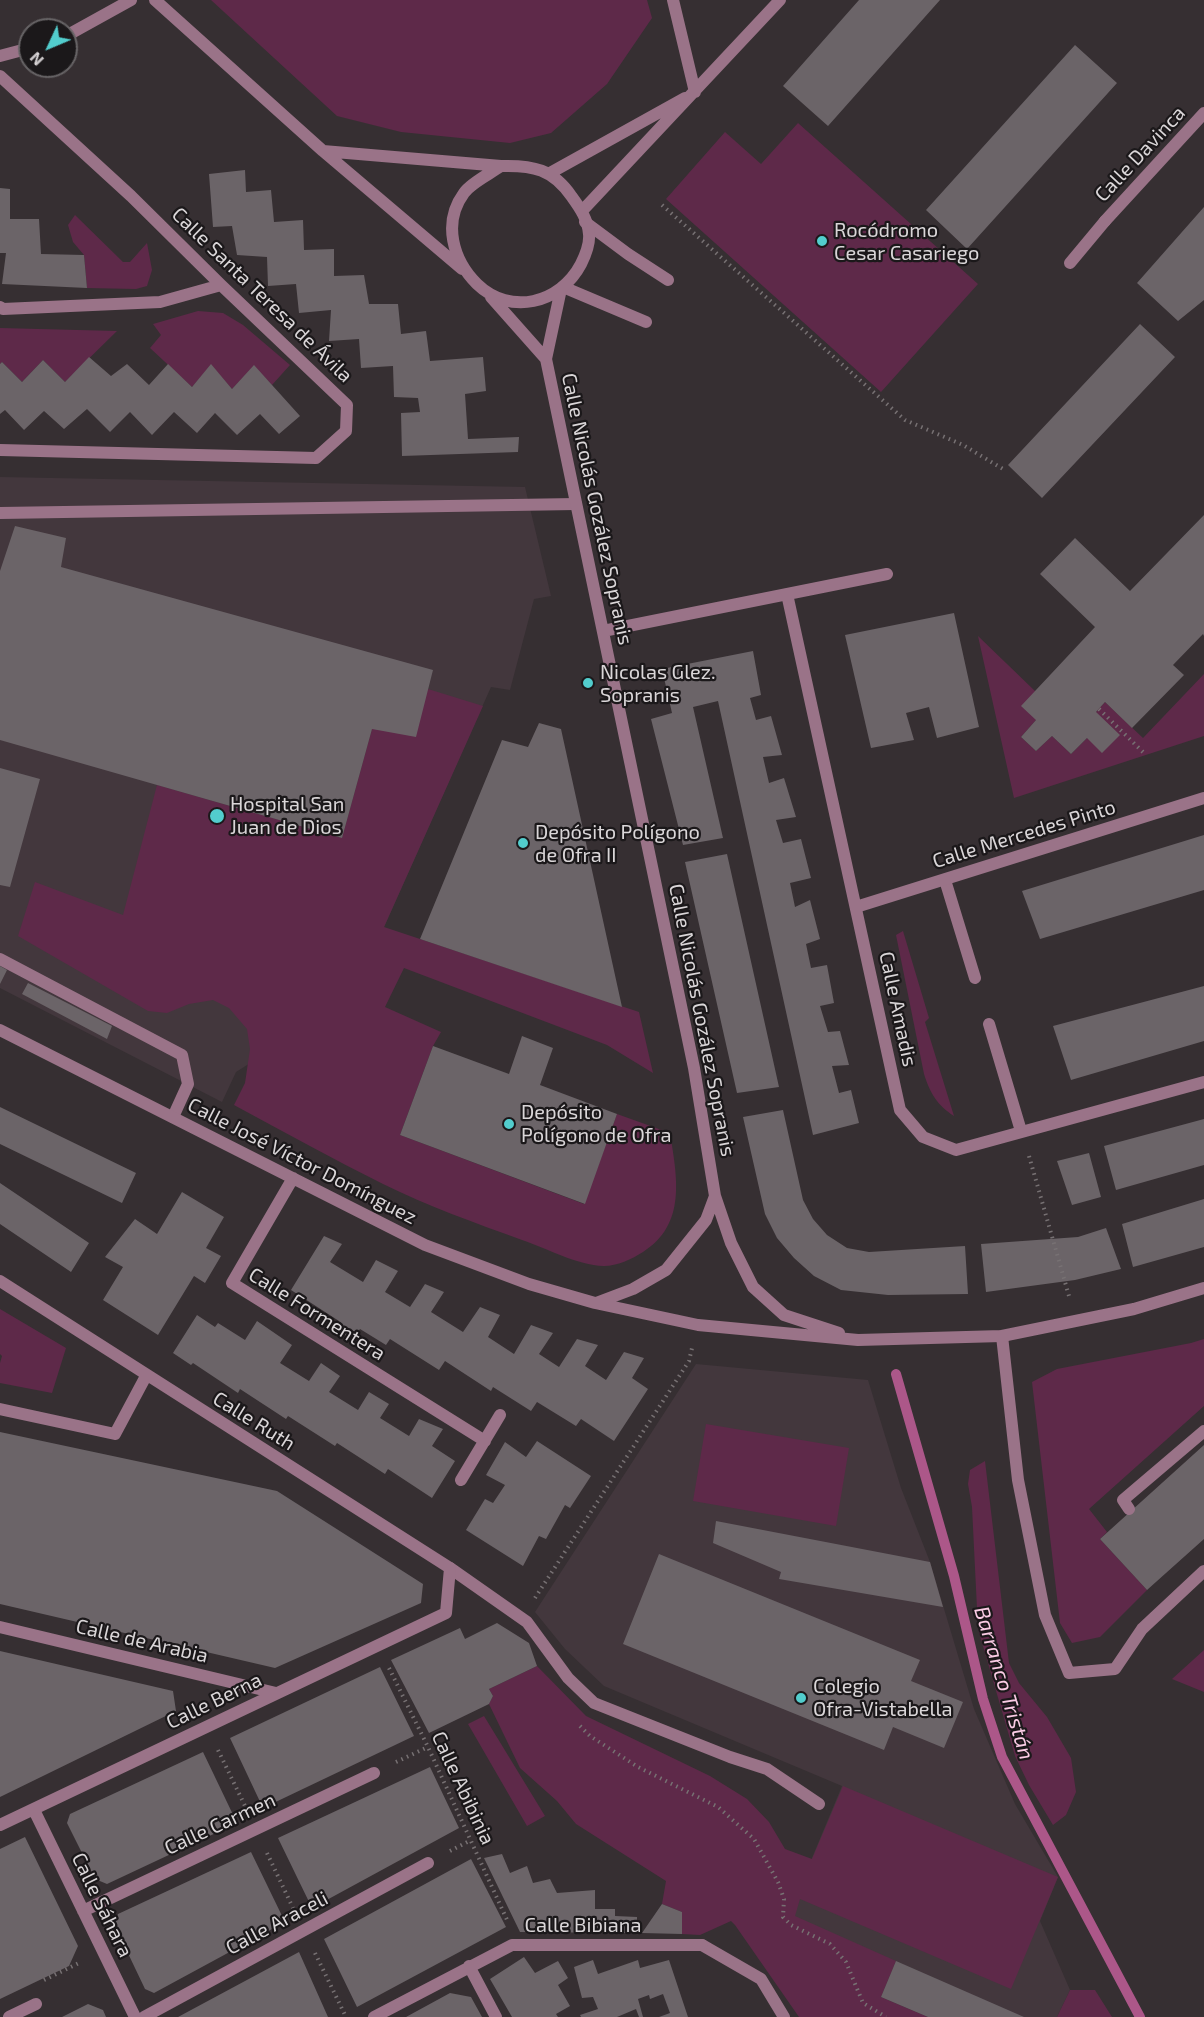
<!DOCTYPE html>
<meta charset="utf-8">
<style>
body{margin:0}
#map{position:relative;width:1204px;height:2017px;overflow:hidden;background:#362f32;font-family:"Exo 2",sans-serif}
canvas{display:block}
.north{position:absolute;left:18px;top:18px;width:60px;height:60px;box-sizing:border-box;background:#1b181a;border:2px solid #676466;border-radius:50%;rotate:226deg;font-size:16px;font-weight:700;line-height:24px;text-align:center;color:#dad6d8}
.north::after{content:'';display:block;margin:auto;width:21px;height:27px;background:#52cdcd;clip-path:polygon(50% 0,100% 100%,50% 72%,0 100%)}
</style>
<div id="map">
<canvas width="1204" height="2017"></canvas>
<div class="north">N</div>
</div>
<script>
const context = document.querySelector('canvas').getContext('2d');
context.lineJoin = 'round';
function paint(path, color) {
  context.fillStyle = color;
  context.fill(path, 'evenodd');
}
function stroke(path, color, width, dash) {
  context.strokeStyle = color;
  context.lineWidth = width;
  context.lineCap = dash ? 'butt' : 'round';
  context.setLineDash(dash || []);
  context.stroke(path);
}
function label(font, color, halo, rows, align = 'center') {
  context.font = font + ' "Exo 2",sans-serif';
  context.lineWidth = 4.5;
  context.setLineDash([]);
  context.textBaseline = 'middle';
  context.strokeStyle = halo;
  context.fillStyle = color;
  for (const [text, x, y, turn = 0] of rows) {
    context.save();
    context.translate(x, y);
    context.rotate((+turn || 0) * Math.PI / 180);
    context.textAlign = isNaN(turn) ? turn : align;
    if (halo) context.strokeText(text, 0, 0);
    context.fillText(text, 0, 0);
    context.restore();
  }
}
const built = new Path2D(`
 M0 477 525 487 551 596 534 599 510 690 491 687 352 999 236 1072 222 1102 0 988Z
 M696 1364 868 1380 901 1488 930 1562 974 1709 1015 1804 1058 1877 1040 1921 1070 1990 1057 2017H928L881 1997 789 1913 842 1786 604 1686 565 1649 535 1612Z`);
const green = new Path2D(`
 M211 0H647L652 18 607 84 551 133 510 143 401 132 337 116Z
 M798 123 978 284 881 392 666 199 725 132 761 164Z
 M75 215 123 262H130L147 243 152 270 147 286 136 289 87 288 84 255 73 242 68 225Z
 M198 311 223 313 243 325 290 365 272 385 254 366 232 389 211 365 192 387 150 348 161 335 153 324Z
 M0 328 117 331 65 382 43 360 22 382 2 362 0 364Z
 M978 636 1035 691 1036 720 1021 737 1036 751 1052 736 1071 754 1087 738 1096 712 1105 702 1143 738 1204 674V736L1014 798Z
 M428 689 483 706 384 927 639 1012 653 1073 607 1045 404 968 385 1007 441 1032 433 1046 400 1135 584 1204 617 1114 670 1133C677 1177 687 1224 643 1252 632 1259 617 1266 604 1266 576 1265 549 1249 522 1240 475 1223 428 1206 383 1184 333 1159 284 1132 234 1105L245 1083 250 1049 247 1029 229 1008 213 1000 189 1004 167 1013 148 1011 18 936 35 882 123 915 157 785 342 838 372 729Z
 M903 931 929 1018 925 1022 954 1116C937 1105 930 1093 924 1074L896 935Z
 M0 1309 66 1348 52 1393 0 1383V1363L2 1356 0 1354Z
 M1204 1339V1406L1089 1509 1107 1532 1100 1539 1147 1590 1100 1637 1072 1643 1060 1623 1032 1382 1057 1369 1191 1343Z
 M706 1424 849 1448 836 1526 693 1501Z
 M985 1461 1009 1663 1019 1683 1047 1717 1071 1758 1076 1792 1066 1815 1053 1825 1029 1785 1015 1756 978 1629 972 1507 968 1484 970 1470Z
 M1204 1650V1692L1172 1679Z
 M537 1666 586 1716 710 1776 747 1799 769 1822 785 1849 812 1859 843 1786 1058 1877 1011 1989 800 1899 795 1916 896 1961 881 1997 928 2017H799L735 1925 731 1921 700 1935 682 1934V1912L662 1904 666 1881 576 1824 557 1801 520 1768 489 1704 493 1696 489 1689Z
 M484 1716 545 1816 527 1826 468 1724Z
 M1070 1990H1095L1112 2017H1057Z`);
const stream = new Path2D(`
 M896 1374 954 1576 983 1699 1002 1757 1140 2017`);
const building = new Path2D(`
 M859 0H940L828 126 783 86Z
 M1075 45 1117 83 967 249 926 210Z
 M245 170 246 192 271 190 274 222 303 220 304 250 334 249V276L364 275 369 304H398L401 334 426 331 430 361 483 357 486 391 465 394 468 439 519 437 518 452 402 456 401 413 420 412 418 398 394 397 393 366 361 368 359 339 329 341 331 310 299 313 296 284 268 286 267 257 237 255 232 226 213 227 209 174Z
 M0 188 10 189V219H39L41 254 84 255 87 288 2 284 6 253H0Z
 M1204 207V300L1178 321 1137 283Z
 M1140 324 1175 357 1042 498 1008 465Z
 M89 357 111 376 127 364 149 385 168 364 192 387 211 364 232 389 254 365 300 416 279 434 260 414 237 435 215 413 197 433 174 412 152 435 130 412 110 432 87 409 64 429 44 411 24 430 5 410 0 414V364L2 362 22 382 43 360 65 382Z
 M1204 515V636L1203 634 1173 665 1184 675 1132 728 1105 702 1096 712 1120 735 1102 753 1087 738 1071 754 1052 736 1036 751 1021 737 1036 720 1021 706 1095 627 1040 574 1075 538 1130 591Z
 M15 526 66 538 61 567 433 670 416 737 372 729 342 838 0 740V571Z
 M954 613 979 727 937 738 929 707 906 713 914 740 871 748 845 635Z
 M753 651 761 695 750 698 756 720 771 716 782 755 763 757 769 783 784 778 796 817 776 820 783 843 801 839 811 878 790 883 795 907 810 900 820 939 806 944 811 968 827 965 834 1003 820 1006 828 1032 840 1031 849 1065 832 1066 839 1093 851 1090 859 1123 813 1135 718 701 693 707 723 838 683 845 651 719 672 713 662 669Z
 M539 723 561 729 622 1007 420 939 502 740 528 747Z
 M0 768 40 779 10 887 0 885Z
 M1204 835V890L1040 939 1022 891Z
 M727 854 779 1087 737 1093 685 862Z
 M0 966 7 970 0 984Z
 M28 983 112 1026 107 1039 22 994Z
 M1204 986V1041L1071 1080 1053 1026Z
 M522 1036 553 1048 540 1085 617 1114 585 1204 400 1135 433 1046 509 1074Z
 M0 1107 136 1173 122 1203 0 1144Z
 M783 1110 803 1200 813 1219 827 1235 847 1248 869 1252 965 1246 968 1294 888 1295 841 1290 814 1276 794 1258 777 1238 765 1214 743 1117Z
 M1204 1119V1165L1116 1190 1104 1146Z
 M1089 1153 1101 1197 1072 1205 1057 1161Z
 M0 1183 89 1243 71 1272 0 1224Z
 M182 1192 224 1217 206 1248 221 1256 205 1283 194 1276 158 1335 103 1300 123 1267 105 1257 135 1219 157 1234Z
 M1204 1199V1247L1133 1267 1122 1224Z
 M1106 1228 1121 1269 1075 1280 986 1292 981 1244 1078 1237Z
 M324 1236 342 1244 330 1262 363 1282 376 1260 398 1271 385 1292 410 1307 425 1284 444 1292 431 1312 463 1332 480 1307 500 1315 488 1337 514 1354 531 1325 553 1333 539 1354 559 1367 577 1339 598 1345 585 1366 606 1380 624 1352 644 1358 632 1378 648 1389 614 1441 581 1419 576 1426 537 1402 531 1411 493 1387 491 1391 445 1361 439 1370 390 1339 386 1345 360 1329 352 1340 334 1328 339 1321 291 1290Z
 M197 1315 215 1327 218 1323 245 1340 257 1321 292 1345 280 1363 309 1381 321 1363 340 1376 329 1392 358 1410 369 1392 389 1404 380 1418 409 1436 419 1419 443 1429 432 1446 455 1461 432 1498 388 1469 385 1474 337 1443 335 1446 288 1416 286 1419 240 1389 238 1393 193 1363 191 1365 173 1353Z
 M0 1432 277 1491 423 1584 421 1603 275 1668 0 1604Z
 M537 1441 591 1476 570 1508 565 1505 546 1539 539 1536 523 1566 466 1530 485 1499 493 1503 505 1485 486 1475 505 1442 526 1457Z
 M1204 1445V1539L1147 1590 1100 1539Z
 M716 1521 930 1562 943 1607 779 1579 781 1572 713 1543Z
 M659 1554 920 1660 911 1681 963 1702 944 1748 893 1727 884 1750 623 1644Z
 M497 1623 529 1643 537 1666 489 1689 493 1696 489 1704 429 1733 391 1660 460 1628 465 1639Z
 M0 1651 173 1691 176 1711 0 1797Z
 M380 1667 414 1736 263 1808 230 1738Z
 M203 1752 237 1823 107 1884 95 1879 67 1823 70 1814Z
 M430 1767 459 1828 312 1908 278 1838Z
 M25 1837 78 1946 69 1966 0 1999V1849Z
 M251 1852 285 1922 154 1993 145 1989 114 1924 118 1914Z
 M502 1854 510 1873 527 1866 533 1883 550 1879 557 1893 595 1890V1909H615V1916L637 1917V1933L520 1932 484 1858Z
 M471 1859 506 1927 357 2007 324 1939Z
 M662 1904 682 1912V1934L642 1933Z
 M299 1952 328 2017H178Z
 M524 1957 535 1973 558 1961 568 1978 558 1985 570 2006 556 2014 558 2017H512L490 1979Z
 M593 1960 598 1974 638 1960 640 1968 669 1960 688 2017H659L670 2013 663 1994 650 1999 649 1995 638 1999 643 2017H639L636 2009 617 2017H581L580 2015 598 2009 593 1997 582 1998 574 1967Z
 M896 1961 1024 2017H928L881 1997Z
 M450 1993 471 1997 482 2017H406Z
 M88 2004 103 2010 106 2017H62Z`);
const path = new Path2D(`
 M662 205 905 420 963 445 1003 469
 M1099 709 1145 754
 M1029 1156 1069 1296
 M535 1598 689 1361 692 1348
 M389 1668 428 1747 508 1922
 M580 1726 590 1736 638 1767 718 1807 754 1839 778 1882 784 1899 783 1917 791 1925 830 1944 846 1962 863 2003 886 2017
 M218 1750 246 1808
 M396 1762 428 1747
 M450 1851 471 1840
 M267 1853 293 1908
 M315 1953 346 2017
 M44 1980 81 1962`);
const lane = new Path2D(`
 M66 36 131 0
 M0 56 30 48
 M0 76 131 196 221 285 347 405 346 431 316 458 0 450
 M585 222 628 254 668 280
 M1070 263 1105 221
 M563 287 646 322
 M0 307 3 309 160 302 221 285
 M0 513 576 504
 M945 880 975 978
 M0 959 182 1055 188 1084 173 1117
 M989 1024 1021 1131
 M1002 1336 1018 1480 1045 1615 1069 1673 1115 1669 1142 1629 1204 1571
 M1129 1509 1123 1500 1204 1431
 M450 1568 527 1622 568 1678 594 1703 730 1757 767 1769 819 1804
 M702 1945 761 1979 784 2017`);
const street = new Path2D(`
 M155 0 323 151 462 269
 M673 0 695 92
 M323 151 501 166C533 165 553 169 572 197 580 208 588 220 589 234 590 244 585 256 581 264 560 304 510 316 477 284 453 260 442 223 464 193 472 182 490 174 501 166
 M550 173 685 98
 M582 211 780 0
 M1105 221 1204 113
 M561 289 546 359 694 1068 715 1196 731 1243 753 1287 784 1315 839 1333
 M491 297 546 359
 M787 594 900 1110 923 1137 956 1150 1204 1082
 M603 631 887 574
 M856 907 1204 798
 M0 1030 425 1245 529 1284 595 1303 698 1325 858 1340 1002 1336 1134 1309 1204 1288
 M293 1178 232 1283 485 1441
 M0 1281 450 1568 446 1613 0 1825
 M596 1303 633 1289 666 1270 706 1220 715 1196
 M0 1409 115 1434 146 1376
 M461 1480 500 1415
 M0 1627 276 1693
 M34 1810 135 2017
 M83 1911 374 1773
 M469 1966 496 2017
 M9 2017 36 2004
 M144 2017 428 1863
 M374 2017 512 1945H702`);
const markers = [
 [822,241,6,"#52cdcd"],
 [588,683,6,"#52cdcd"],
 [217,816,8,"#52cdcd"],
 [523,843,6,"#52cdcd"],
 [509,1124,6,"#52cdcd"],
 [801,1698,6,"#52cdcd"]
];
const streetNames = [
 ["Calle Davinca",1140,154,-47],
 ["Calle Santa Teresa de Ávila",262,295,44],
 ["Calle Nicolás Gozález Sopranis",597,509,78],
 ["Calle Mercedes Pinto",1024,834,-17],
 ["Calle Amadis",898,1009,78],
 ["Calle Nicolás Gozález Sopranis",702,1020,79],
 ["Calle José Víctor Domínguez",302,1161,27],
 ["Calle Formentera",317,1314,32],
 ["Calle Ruth",254,1421,32],
 ["Calle de Arabia",142,1641,13],
 ["Calle Berna",214,1701,-26],
 ["Calle Abibinia",463,1788,65],
 ["Calle Carmen",220,1824,-25],
 ["Calle Sáhara",102,1905,64],
 ["Calle Araceli",277,1923,-28],
 ["Calle Bibiana",583,1925]
];
const poiNames = [
 ["Rocódromo",834,230],
 ["Cesar Casariego",834,253],
 ["Nicolas Glez.",600,672],
 ["Sopranis",600,695],
 ["Hospital San",230,804],
 ["Juan de Dios",230,827],
 ["Depósito Polígono",535,832],
 ["de Ofra II",535,855],
 ["Depósito",521,1112],
 ["Polígono de Ofra",521,1135],
 ["Colegio",813,1686],
 ["Ofra-Vistabella",813,1709]
];
const waterNames = [
 ["Barranco Tristán",1004,1683,73]
];
paint(built, '#43373d');
paint(green, '#5e2949');
stroke(stream, '#ac5789', 10);
paint(building, '#6b6468');
stroke(path, '#777173', 4, [1.5, 4.5]);
stroke(lane, '#9a7388', 12);
stroke(street, '#9a7388', 12);
for (const [x, y, r, color] of markers) {
  const dot = new Path2D();
  dot.arc(x, y, r, 0, 2 * Math.PI);
  context.fillStyle = color;
  context.fill(dot);
  stroke(dot, '#1b181a', 2);
}
label('20px', '#dad6d8', '#1b181a', streetNames);
label('20px', '#dad6d8', '#1b181a', poiNames, 'left');
label('italic 21px', '#fbcce5', '#1b181a', waterNames);
</script>
